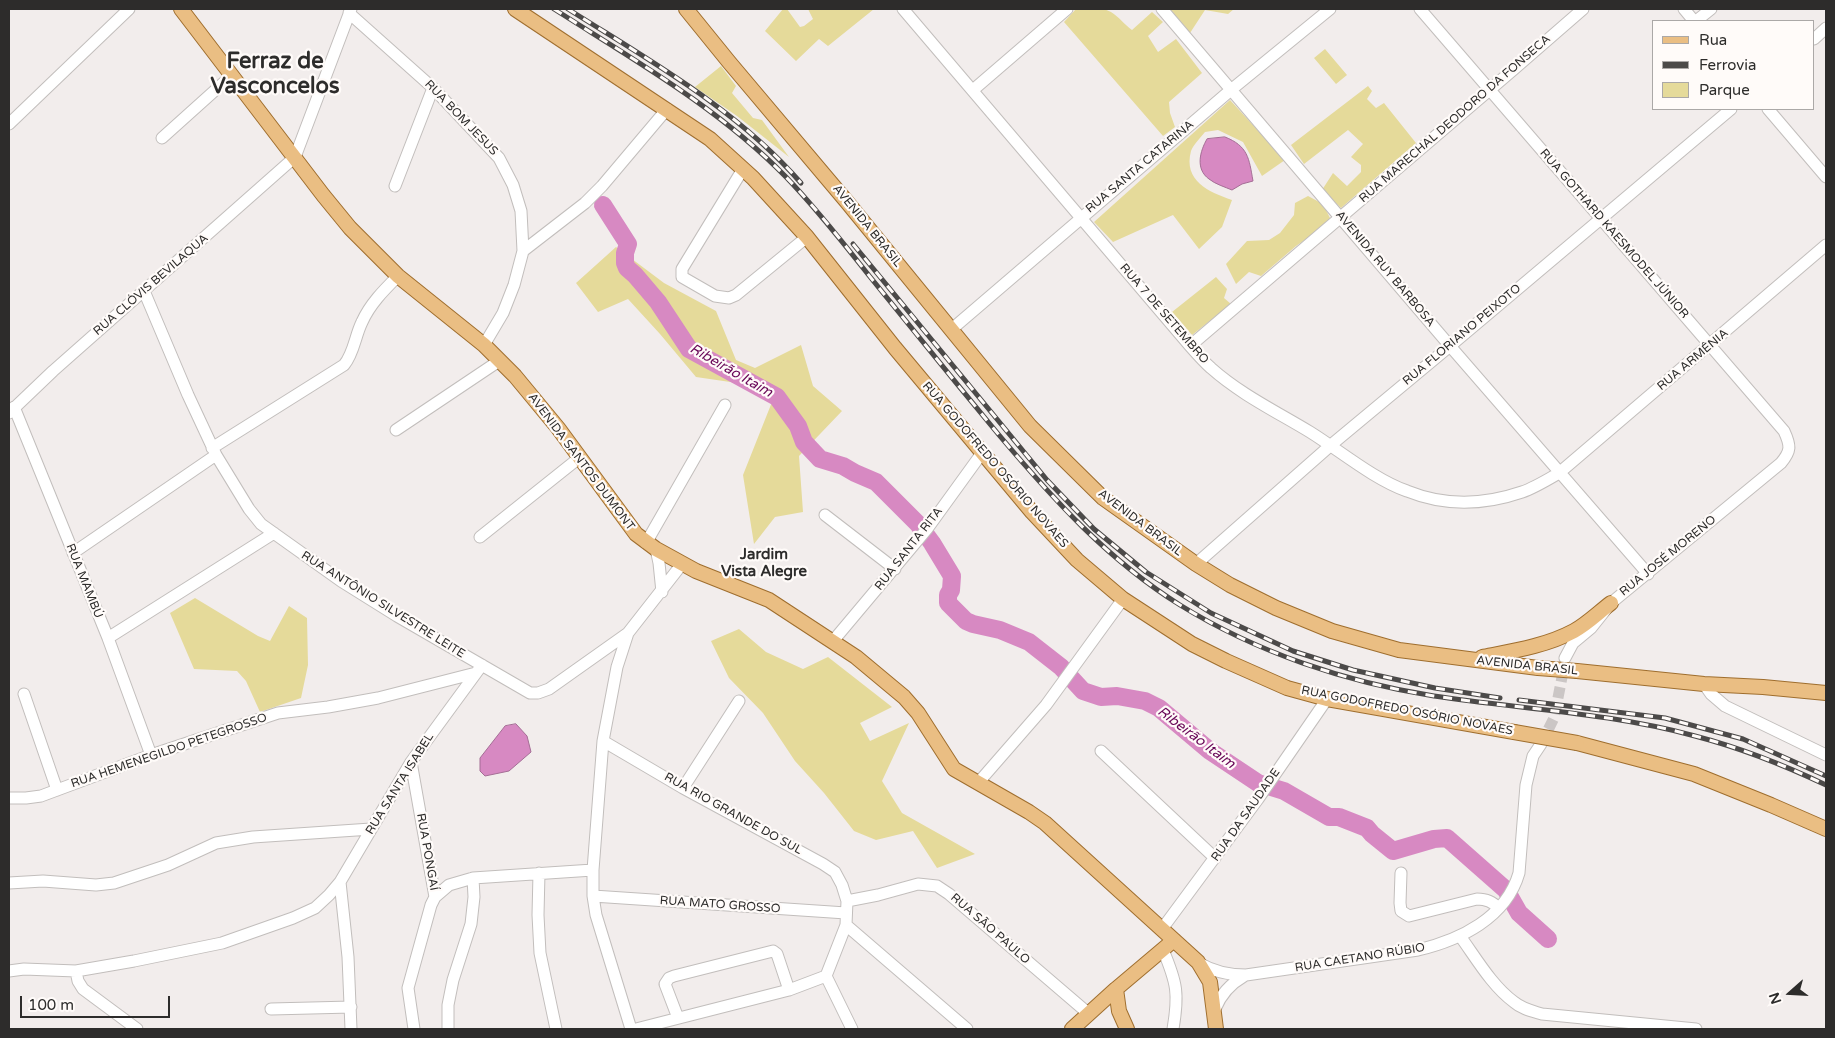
<!DOCTYPE html>
<meta charset="utf-8">
<style>
body{margin:0}
#map{position:relative;width:1835px;height:1038px;overflow:hidden;background:#f2edec;font-family:"Varela Round",sans-serif}
canvas{display:block}
.frame{position:absolute;inset:0;border:10px solid #2d2c2b;pointer-events:none}
.legend{position:absolute;left:1652px;top:20px;width:162px;height:90px;box-sizing:border-box;background:#fffbf9;border:1px solid #aba8a7;margin:0;padding:6px 9px;list-style:none;font-size:15px;color:#2d2c2b}
.legend li{display:flex;align-items:center;gap:10px;height:25px}
.legend b{width:25px;border:1px solid #aba8a7}
.north{position:absolute;left:1765px;top:968px;width:50px;height:50px;-webkit-text-stroke:4px #fffbf9;paint-order:stroke;rotate:251deg;font-size:14px;font-weight:700;line-height:20px;text-align:center;color:#2d2c2b}
.north::after{content:'';display:block;margin:auto;width:18px;height:22px;background:#2d2c2b;clip-path:polygon(50% 0,100% 100%,50% 72%,0 100%)}
.scale{position:absolute;left:20px;top:996px;width:150px;height:22px;box-sizing:border-box;border:2px solid #2d2c2b;border-top:0;padding-left:6px;font-size:15px;line-height:18px;white-space:nowrap;color:#2d2c2b;-webkit-text-stroke:4px #fffbf9;paint-order:stroke}
</style>
<div id="map">
<canvas width="1835" height="1038"></canvas>
<div class="frame"></div>
<ul class="legend">
<li><b style="height:6px;background:#eabe83"></b>Rua</li>
<li><b style="height:6px;background:#4c4a49"></b>Ferrovia</li>
<li><b style="height:14px;background:#e5da9a"></b>Parque</li>
</ul>
<div class="north">N</div>
<div class="scale">100 m</div>
</div>
<script>
const context = document.querySelector('canvas').getContext('2d');
context.lineJoin = 'round';
function paint(path, color) {
  context.fillStyle = color;
  context.fill(path, 'evenodd');
}
function stroke(path, color, width, dash) {
  context.strokeStyle = color;
  context.lineWidth = width;
  context.lineCap = dash ? 'butt' : 'round';
  context.setLineDash(dash || []);
  context.stroke(path);
}
function label(font, color, halo, rows, align = 'center') {
  context.font = font + ' "Varela Round",sans-serif';
  context.lineWidth = 4.5;
  context.setLineDash([]);
  context.textBaseline = 'middle';
  context.strokeStyle = halo;
  context.fillStyle = color;
  for (const [text, x, y, turn = 0] of rows) {
    context.save();
    context.translate(x, y);
    context.rotate((+turn || 0) * Math.PI / 180);
    context.textAlign = isNaN(turn) ? turn : align;
    if (halo) context.strokeText(text, 0, 0);
    context.fillText(text, 0, 0);
    context.restore();
  }
}
const green = new Path2D(`
 M783 9H787L800 27 804 26 813 19 808 9H874L828 46 819 39 796 61 765 31Z
 M1076 9C1087 9 1101 6 1111 12 1119 17 1125 25 1132 30L1152 12 1163 22 1148 36 1158 52 1176 39 1202 73 1169 102 1170 113 1175 127 1163 136 1064 22Z
 M1170 9H1169H1234L1228 14 1205 10 1190 33Z
 M1325 49 1347 75 1336 84 1314 58Z
 M721 66 736 86 732 93 753 118 762 120 789 157 737 116 695 87Z
 M1368 86 1372 91 1367 99 1376 108 1384 103 1416 143 1341 208 1322 190 1333 173 1347 186 1361 172V165L1351 157 1363 144 1348 130 1304 164 1291 145Z
 M1230 100 1285 160 1262 176 1243 142 1218 130 1205 132C1201 137 1193 145 1191 151 1183 181 1209 192 1232 200L1222 227 1199 249 1173 215 1113 242 1094 222Z
 M1308 196 1323 204 1330 218 1321 229 1296 246 1261 276 1249 272 1236 284 1226 264 1247 241 1269 240 1280 233 1294 215 1295 203Z
 M616 247 664 283 716 311 736 360 755 368 801 345 813 386 842 411 799 456 803 512 775 517 754 544 743 475 772 402 737 383 696 377 660 334 628 299 598 312 576 283Z
 M1216 277 1227 289 1224 298 1231 304 1192 335 1172 312Z
 M195 598 258 636 270 641 289 606 307 618 308 665 301 698 260 712 246 681 237 671 194 669 170 613Z
 M739 629 766 652 803 669 828 657 892 707 860 723 870 741 909 723 882 781 902 813 975 854 937 868 913 831 876 840 854 831 824 793 795 761 763 713 729 678 711 641Z`);
const water = new Path2D(`
 M1225 137C1248 146 1249 158 1253 181L1242 184 1232 190C1225 187 1215 184 1209 179 1195 169 1200 151 1207 139Z
 M516 724 527 736 531 752 509 771 485 776 480 771V758L505 726Z`);
const river = new Path2D(`
 M603 205 628 244 625 253V263L627 268 635 275 658 302 689 349 777 397 798 426 804 442 820 459 843 466 855 473 876 482 918 524 932 543 952 576 951 590 948 595V603L966 621 973 624 1000 630 1029 642 1061 667 1083 691 1101 697 1117 696 1145 701 1159 708 1210 751 1258 783 1284 791 1329 817H1339L1367 828 1372 834 1393 851 1434 839 1447 838 1506 890 1519 913 1548 939`);
const minorTunnel = new Path2D(`
 M1541 744 1554 718 1565 662`);
const minor = new Path2D(`
 M903 9 1190 346C1197 354 1204 362 1211 368 1240 394 1277 412 1310 432 1339 450 1375 480 1407 491 1444 506 1484 505 1522 492 1534 488 1547 480 1559 473L1826 245
 M1162 9 1450 346 1648 574
 M1420 9 1784 431C1791 446 1791 451 1781 463L1611 603 1591 628 1573 643 1565 658
 M1684 9 1694 21
 M349 13 433 88 499 158 513 185 521 211 523 251
 M1696 21 1711 9
 M1814 39 1826 28
 M973 90 1067 9
 M1768 109 1826 177
 M9 124 129 9
 M162 138 231 76
 M743 169 682 269V277L715 296 729 298 736 295 807 237
 M395 186 433 88
 M144 291 188 395 216 455 249 509 261 524 341 581 397 616 530 693H538L549 689 628 633
 M952 329 1232 89 1330 9
 M484 345 503 313 514 285 523 251 585 203 602 186 667 109
 M1190 346 1514 69 1583 9
 M14 407 108 638 151 755
 M9 413 53 371 295 157 351 9
 M396 430 499 361
 M212 448 344 365C354 353 355 336 362 322 370 304 384 290 398 276
 M825 515 895 569
 M480 537 579 458
 M646 543 725 405
 M656 549 659 563 662 592
 M73 553 216 455
 M1196 564 1331 445 1450 346 1731 109
 M108 638 274 533
 M833 641 927 529 982 453
 M1704 684 1711 694 1725 706 1826 755
 M24 694 57 790
 M603 741 683 788 823 864 835 872 842 885 847 901 846 925 826 976 852 1029
 M1101 751 1215 858
 M411 762 435 897 431 905 408 988 414 1029
 M978 783 1046 705 1123 599
 M683 788 739 701
 M9 798H26L41 796 151 755 278 713 328 707 378 698 476 673
 M539 873 538 915 540 953 556 1029
 M1401 873 1400 903 1401 911 1409 916 1477 899C1487 899 1492 902 1499 908
 M340 882 348 957 351 1029
 M9 883 43 881 96 885 114 883 168 865 216 843 253 837 371 829
 M593 896 846 913
 M435 897 449 885 473 878 593 870
 M847 901 878 895 918 884 937 886 949 894 1089 1014
 M846 925 967 1029
 M1162 929 1258 799 1327 699
 M1460 936C1476 958 1492 986 1514 1002 1522 1009 1532 1011 1542 1014L1696 1029
 M1163 950C1177 983 1179 994 1173 1029
 M1199 963C1214 972 1228 975 1246 975L1418 950C1460 940 1506 918 1519 873L1526 785 1533 756 1541 744
 M9 971 24 969 76 971 134 961 222 943 293 918 315 908 329 895 340 882 411 762 482 665
 M76 971 78 981 83 989 137 1029
 M271 1009 351 1007
 M1215 1009C1221 994 1230 984 1244 976
 M678 1018 665 984 669 978 674 976 773 951 777 954 789 990
 M448 1029V1005L453 980 471 924 474 897 473 878
 M631 1029 596 915 593 896V870L603 741 617 667 628 633 682 564
 M636 1029 789 990 826 976`);
const major = new Path2D(`
 M181 9 323 195 350 228 398 276 484 345 515 376 558 428 636 534 656 549 696 571 769 600 856 657 904 697 918 713 954 769 1029 812 1045 823 1198 962 1210 982 1216 1029
 M515 9 710 139 753 178 807 237 895 348 1032 512 1077 560 1123 599 1192 644 1226 661 1287 688 1327 699 1514 732
 M686 9 729 62 847 202 1030 426 1103 498 1196 564 1230 585 1276 608 1332 631 1399 650 1538 668
 M1482 657C1513 651 1546 646 1574 631 1587 624 1599 612 1611 603
 M1577 671 1704 684 1763 687 1826 693
 M1577 743 1694 774 1771 805 1826 829
 M1116 989 1119 1011 1127 1029
 M1072 1029 1116 989 1174 940`);
const rail = new Path2D(`
 M554 9C634 60 719 108 786 177 817 209 844 244 871 278 914 331 956 383 999 435 1053 499 1108 560 1180 605 1256 652 1345 682 1434 696 1521 709 1611 713 1695 736 1741 748 1784 765 1826 785
 M568 9C650 61 737 109 801 183
 M853 244 1047 480 1094 529 1146 572 1211 613 1293 651 1353 670 1435 688 1500 698
 M1519 700 1665 718 1743 739 1826 776`);
const majorBridge = new Path2D(`
 M1538 668 1577 671
 M1514 732 1577 743`);
const streetNames = [
 ["RUA BOM JESUS",461,118,46],
 ["RUA MARECHAL DEODORO DA FONSECA",1455,119,-41],
 ["RUA SANTA CATARINA",1140,167,-40],
 ["AVENIDA BRASIL",867,226,51],
 ["RUA GOTHARD KAESMODEL JÚNIOR",1614,234,49],
 ["AVENIDA RUY BARBOSA",1385,269,50],
 ["RUA CLÓVIS BEVILAQUA",151,285,-41],
 ["RUA 7 DE SETEMBRO",1164,314,49],
 ["RUA FLORIANO PEIXOTO",1462,335,-40],
 ["RUA ARMÊNIA",1693,360,-40],
 ["AVENIDA SANTOS DUMONT",581,462,53],
 ["RUA GODOFREDO OSÓRIO NOVAES",995,465,49],
 ["AVENIDA BRASIL",1140,523,37],
 ["RUA SANTA RITA",909,549,-52],
 ["RUA JOSÉ MORENO",1668,556,-39],
 ["RUA MAMBÚ",84,581,68],
 ["RUA ANTÔNIO SILVESTRE LEITE",383,605,32],
 ["AVENIDA BRASIL",1527,666,6],
 ["RUA GODOFREDO OSÓRIO NOVAES",1407,711,11],
 ["RUA HEMENEGILDO PETEGROSSO",169,751,-19],
 ["RUA SANTA ISABEL",400,784,-58],
 ["RUA RIO GRANDE DO SUL",733,814,29],
 ["RUA DA SAUDADE",1246,815,-55],
 ["RUA PONGAÍ",427,852,80],
 ["RUA MATO GROSSO",720,905,4],
 ["RUA SÃO PAULO",990,929,41],
 ["RUA CAETANO RÚBIO",1360,958,-9]
];
const waterNames = [
 ["Ribeirão Itaim",731,371,30],
 ["Ribeirão Itaim",1196,738,37]
];
const quarterNames = [
 ["Jardim",764,555],
 ["Vista Alegre",764,572]
];
const townNames = [
 ["Ferraz de",275,62],
 ["Vasconcelos",275,87]
];
paint(green, '#e5da9a');
paint(water, '#d789c2');
stroke(water, '#a46d95', 1);
stroke(river, '#d789c2', 18);
stroke(minorTunnel, '#cbc6c5', 11, [11, 5.5]);
stroke(minor, '#c2bebc', 13);
stroke(major, '#9f6e2e', 16);
stroke(minor, '#fff', 11);
stroke(major, '#eabe83', 14);
stroke(rail, '#4c4a49', 5);
stroke(rail, '#fffbf9', 3, [9]);
stroke(majorBridge, '#9f6e2e', 16, []);
stroke(majorBridge, '#eabe83', 14);
label('12px', '#2d2c2b', '#fffbf9', streetNames);
label('italic 14px', '#680657', '#fffbf9', waterNames);
label('bold 15px', '#2d2c2b', '#fffbf9', quarterNames);
label('bold 22px', '#2d2c2b', '#fffbf9', townNames);
</script>
